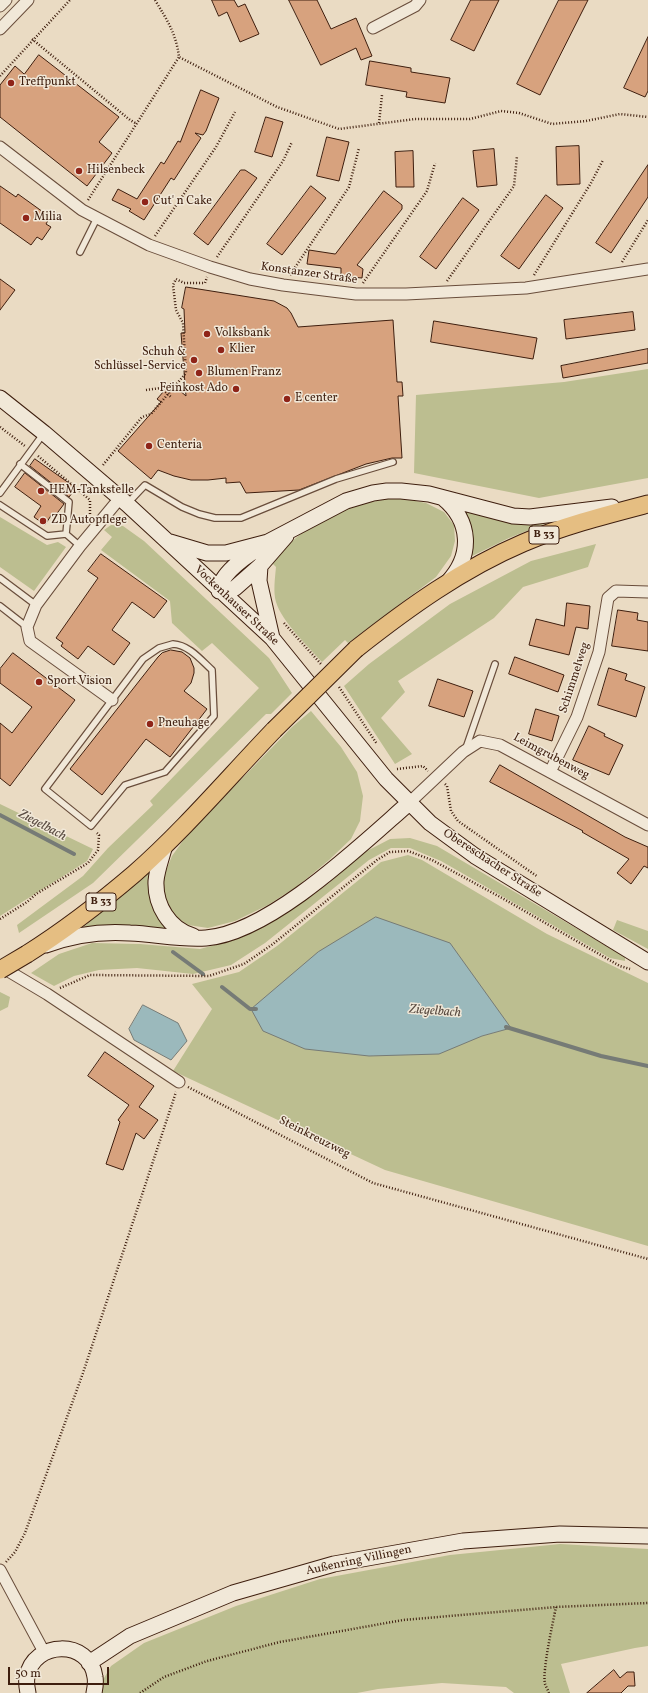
<!DOCTYPE html>
<meta charset="utf-8">
<style>
body{margin:0}
#map{position:relative;width:648px;height:1693px;overflow:hidden;background:#eadbc3;font-family:Vollkorn,serif}
canvas{display:block}
.scale{position:absolute;left:8px;top:1667px;width:101px;height:18px;box-sizing:border-box;border:2px solid #3e1e0e;border-top:0;padding-left:5px;font-size:12px;line-height:14px;white-space:nowrap;color:#3e1e0e;-webkit-text-stroke:3px #f1e8d8;paint-order:stroke}
</style>
<div id="map">
<canvas width="648" height="1693"></canvas>
<div class="scale">50 m</div>
</div>
<script>
const context = document.querySelector('canvas').getContext('2d');
context.lineJoin = 'round';
function paint(path, color) {
  context.fillStyle = color;
  context.fill(path, 'evenodd');
}
function stroke(path, color, width, dash) {
  context.strokeStyle = color;
  context.lineWidth = width;
  context.lineCap = dash ? 'butt' : 'round';
  context.setLineDash(dash || []);
  context.stroke(path);
}
function label(font, color, halo, rows, align = 'center') {
  context.font = font + ' Vollkorn,serif';
  context.lineWidth = 3;
  context.setLineDash([]);
  context.textBaseline = 'middle';
  context.strokeStyle = halo;
  context.fillStyle = color;
  for (const [text, x, y, turn = 0] of rows) {
    context.save();
    context.translate(x, y);
    context.rotate((+turn || 0) * Math.PI / 180);
    context.textAlign = isNaN(turn) ? turn : align;
    if (halo) context.strokeText(text, 0, 0);
    context.fillText(text, 0, 0);
    context.restore();
  }
}
const green = new Path2D(`
 M648 369V478L539 498 414 473 416 395 564 382Z
 M395 497 426 503 444 512 454 525 455 541 451 556 436 577 348 643 345 640 322 662C308 646 282 622 276 602 273 592 275 578 276 567L272 563C291 538 317 520 346 509 362 503 379 501 395 497Z
 M462 511 527 521 549 522 509 538 466 559Z
 M0 517 47 545 58 542 66 547 34 591 0 567Z
 M111 525 123 526 144 541 269 658 292 693 271 714H266L93 883 19 933 17 925 83 876 108 848 153 805 150 801 259 688 212 643 202 651 172 623 170 601 101 550 112 537 104 530Z
 M596 544 588 567 523 587 494 618 398 681 405 692 381 718 412 754 395 764 344 686 369 664 450 604 531 561Z
 M311 711 341 747 357 772 363 796 360 821 351 839 329 860 299 885 268 905 235 921 208 928 188 925 173 915 163 899V878L172 856 187 835 292 727Z
 M0 804 93 849 87 861 0 916Z
 M410 838 437 846 625 957V961L610 958 441 861 410 848H391L369 860 265 943 231 965 193 974 137 968 99 970 74 976 54 986 31 973 59 954 92 943 140 944 200 949 233 940 249 934 291 909 329 883 365 852 390 839Z
 M408 855 422 860 547 934 648 983V1246L385 1170 173 1071 212 1009 192 984 239 972 277 946 381 862ZM510 1028 482 1036 369 1056Z
 M152 867 149 890 153 906 177 934 79 931Z
 M617 920 648 931V949L613 930Z
 M0 992 10 997 8 1007 0 1011Z
 M560 1544 648 1549V1646L635 1648 561 1664 570 1693H514L506 1687 442 1683 378 1689 357 1693H102L103 1680 111 1666 144 1643 236 1606 320 1579 450 1555Z`);
const water = new Path2D(`
 M376 917 450 943 511 1028 482 1036 439 1054 369 1056 305 1049 263 1031 251 1009 318 952Z
 M143 1005 178 1023 187 1041 171 1060 134 1040 129 1029Z`);
const stream = new Path2D(`
 M0 815 74 854
 M173 952 203 974
 M222 987 250 1009H256
 M506 1027 601 1056 648 1066`);
const building = new Path2D(`
 M212 0H234L238 7 245 4 259 34 240 42 227 12 219 16Z
 M289 0H317L331 29 356 18 372 56 361 60 356 48 321 65Z
 M471 0H499L474 51 451 40Z
 M559 0H588L540 95 517 84Z
 M648 37V91L645 97 624 88Z
 M39 55 119 117 99 142 112 153 87 186 0 117V85L15 66 24 74Z
 M370 61 411 68V72L450 78 445 103 406 97 407 92 366 85Z
 M201 90 219 98 206 131 203 135 195 133 201 138 174 180 171 178 144 220 129 211 131 209 112 200 118 189 137 199 161 162 164 164 178 141 180 142Z
 M266 117 283 122 272 157 255 152Z
 M327 137 349 142 339 181 317 176Z
 M579 146 580 184 557 185 556 147Z
 M494 149 497 185 477 187 473 151Z
 M413 151 414 187H396L395 152Z
 M648 165V197L611 253 596 243Z
 M241 170H245L257 178 208 245 194 234Z
 M0 186 16 197 18 194 50 217 46 224 51 227 42 240 37 237 31 245 0 223Z
 M311 186 326 198 282 255 267 244Z
 M384 191 402 205V209L357 265 363 269 362 278 341 276V268L307 264 309 250 335 254Z
 M546 195 563 208 519 269 501 256Z
 M463 198 479 210 436 269 420 257Z
 M0 279 15 290 0 310Z
 M186 287 274 301 287 308 291 313 298 327 393 320 397 382H402L403 396H398L402 458H392L366 464 299 490 246 493 240 482 226 483V478L208 480H191L174 476 158 470 151 479 118 451 161 402 157 399 171 383 186 396 181 333H185L184 309 182 308Z
 M633 312 635 330 566 339 564 320Z
 M434 321 537 338 533 359 431 342Z
 M648 349V363L563 378 561 366Z
 M35 459 76 488 69 497 30 466Z
 M25 473 64 504 55 516 52 514 45 525 34 517 41 506 15 487Z
 M101 554 167 601 154 618 132 602 112 630 130 643 114 665 88 646 78 659 61 646 63 643 56 638 98 578 88 571Z
 M567 603 590 606 588 629 576 627 569 655 529 645 536 619 564 626Z
 M618 610 638 613 637 620 648 622V651L612 646Z
 M171 650 182 652 190 658 194 668V673L191 683 184 691 207 709 170 757 146 739 102 795 70 769 158 657 162 653Z
 M13 653 75 700 10 786 0 778V723L12 733 32 707 0 683V669Z
 M515 657 564 675 558 692 509 674Z
 M609 668 627 674 625 680 645 687 636 717 598 705Z
 M438 679 473 691 464 717 429 706Z
 M536 709 559 716 552 741 529 734Z
 M589 726 605 734 604 736 623 745 609 775 573 760Z
 M500 765 625 837 648 847V868L644 866 631 884 617 873 629 859 582 832 583 831 490 782Z
 M105 1052 154 1086 139 1107 158 1120 144 1139 136 1133 123 1170 106 1164 120 1122 118 1120 129 1105 88 1076Z
 M614 1670 620 1678 627 1672H634L635 1686H628L621 1693H587Z`);
const path = new Path2D(`
 M155 0C167 20 176 33 179 57L277 107 339 129 415 119H470L501 111 519 113 552 124 586 121 620 114 648 117
 M32 39 130 120 137 124
 M0 76 70 0
 M379 123 382 95
 M88 200 179 57
 M155 236 216 147 235 112
 M217 257 283 161 292 142
 M622 262 648 220
 M290 275 349 187 359 148
 M534 275 591 183 603 160
 M447 281 514 186 517 156
 M363 283 427 191 435 163
 M146 390 161 388 172 398
 M0 427 25 446
 M38 456 90 500V515
 M103 465 142 417 151 414 186 373 183 323 176 310 173 285 176 279 184 283H205L207 277
 M284 623 321 664
 M339 687 377 744
 M397 769 423 766 428 771
 M445 784 447 786 451 811 458 821 538 877
 M0 919 27 902 36 894 88 863 98 850 99 835 97 833
 M60 988 90 975 209 976 244 964 273 944 377 860 390 852 408 851 432 860 502 898 620 966 630 969
 M188 1087 373 1183 648 1259
 M6 1562 15 1552 25 1533 83 1373 176 1092
 M140 1693 164 1677 207 1661 280 1642 403 1620 556 1607 648 1603
 M549 1693C548 1690 546 1687 545 1684 542 1671 553 1622 556 1607`);
const lane = new Path2D(`
 M80 252 97 218
 M20 464 69 502 66 534 80 546
 M0 493 44 433
 M127 504 145 485 182 507 199 514 215 518H241L336 479 393 462
 M0 505 47 536 66 534
 M0 578 36 605
 M0 606 27 627
 M173 644C189 645 200 659 212 670L214 716 165 772 125 785 91 826 45 789 143 659 159 648Z
 M466 748 495 664`);
const street = new Path2D(`
 M0 6 6 0
 M373 28 415 6 420 0
 M0 29 28 0
 M0 147 82 210 149 245 210 267 250 279 283 285 356 294H406L526 288 648 269
 M112 700 30 641 27 627 36 605 80 546 120 498
 M550 772 577 717 599 652 608 598 616 591 648 592
 M409 803 463 752 480 741 500 745 648 825
 M0 966 47 994 179 1082
 M0 1570 44 1652`);
const secondary = new Path2D(`
 M0 398 44 433 127 504 272 638 386 779 430 823 475 856 648 962
 M443 498C471 521 473 555 448 582
 M170 542 207 553H226L268 542 346 501 373 493 387 491H401L429 494 513 516 530 517 612 507
 M260 566 259 581 272 638
 M219 591H228L235 588 260 566 286 536
 M219 591C220 574 245 557 259 548
 M165 845C162 857 157 869 156 881 155 905 169 929 193 936
 M46 945C73 935 102 931 130 933 155 934 181 940 206 938 270 933 361 845 409 803
 M89 1663 130 1636 233 1593 334 1564 463 1541 560 1534 648 1536
 M28 1693C27 1688 26 1682 27 1677 33 1640 90 1639 95 1677 96 1682 95 1688 94 1693`);
const primary = new Path2D(`
 M356 649C408 608 462 569 523 543 563 526 606 515 648 504
 M27 954C65 930 100 903 134 874 184 830 228 778 274 730`);
const primaryBridge = new Path2D(`
 M274 730 356 649
 M0 970 27 954`);
const markers = [
 [11,83,4,"#8f2418"],
 [79,171,4,"#8f2418"],
 [145,202,4,"#8f2418"],
 [26,218,4,"#8f2418"],
 [207,334,4,"#8f2418"],
 [221,350,4,"#8f2418"],
 [194,360,4,"#8f2418"],
 [199,373,4,"#8f2418"],
 [236,389,4,"#8f2418"],
 [287,399,4,"#8f2418"],
 [149,446,4,"#8f2418"],
 [41,491,4,"#8f2418"],
 [43,521,4,"#8f2418"],
 [39,682,4,"#8f2418"],
 [150,724,4,"#8f2418"]
];
const shields = [
 [544,535,30],
 [101,902,30]
];
const shieldNames = [
 ["B 33",544,535],
 ["B 33",101,902]
];
const poiNames = [
 ["Treffpunkt",19,83],
 ["Hilsenbeck",87,171],
 ["Cut' n Cake",153,202],
 ["Milia",34,218],
 ["Volksbank",215,334],
 ["Klier",229,350],
 ["Schuh &",186,353,"right"],
 ["Schlüssel-Service",186,367,"right"],
 ["Blumen Franz",207,373],
 ["Feinkost Ado",228,389,"right"],
 ["E center",295,399],
 ["Centeria",157,446],
 ["HEM-Tankstelle",49,491],
 ["ZD Autopflege",51,521],
 ["Sport Vision",47,682],
 ["Pneuhage",158,724]
];
const streetNames = [
 ["Konstanzer Straße",309,274,8],
 ["Vockenhauser Straße",236,606,43],
 ["Schimmelweg",575,678,-72],
 ["Leimgrubenweg",551,757,28],
 ["Obereschacher Straße",492,864,33],
 ["Steinkreuzweg",314,1138,27],
 ["Außenring Villingen",359,1561,-12]
];
const waterNames = [
 ["Ziegelbach",42,826,28],
 ["Ziegelbach",435,1012,4]
];
paint(green, '#bcbe90');
paint(water, '#9bb9bc');
stroke(water, '#767b76', 1);
stroke(stream, '#767b76', 4);
paint(building, '#d7a27e');
stroke(building, '#3e1e0e', 1);
stroke(lane, '#694d3b', 8);
stroke(street, '#694d3b', 13);
stroke(secondary, '#3e1e0e', 17);
stroke(primary, '#3e1e0e', 19);
stroke(path, '#3e1e0e', 2.5, [1, 2]);
stroke(lane, '#f1e8d8', 5.5);
stroke(street, '#f1e8d8', 11);
stroke(secondary, '#f1e8d8', 15);
stroke(primary, '#e5be82', 17);
stroke(primaryBridge, '#3e1e0e', 19, []);
stroke(primaryBridge, '#e5be82', 17);
for (const [x, y, r, color] of markers) {
  const dot = new Path2D();
  dot.arc(x, y, r, 0, 2 * Math.PI);
  context.fillStyle = color;
  context.fill(dot);
  stroke(dot, '#f1e8d8', 1.5);
}
for (const [x, y, w] of shields) {
  const box = new Path2D();
  box.roundRect(x - w / 2, y - 9, w, 18, 3);
  context.fillStyle = '#f1e8d8';
  context.fill(box);
  stroke(box, '#3e1e0e', 1);
}
label('bold 11px', '#3e1e0e', null, shieldNames);
label('12px', '#3e1e0e', '#f1e8d8', poiNames, 'left');
label('12px', '#3e1e0e', '#f1e8d8', streetNames);
label('italic 13px', '#5a4c42', '#f1e8d8', waterNames);
</script>
